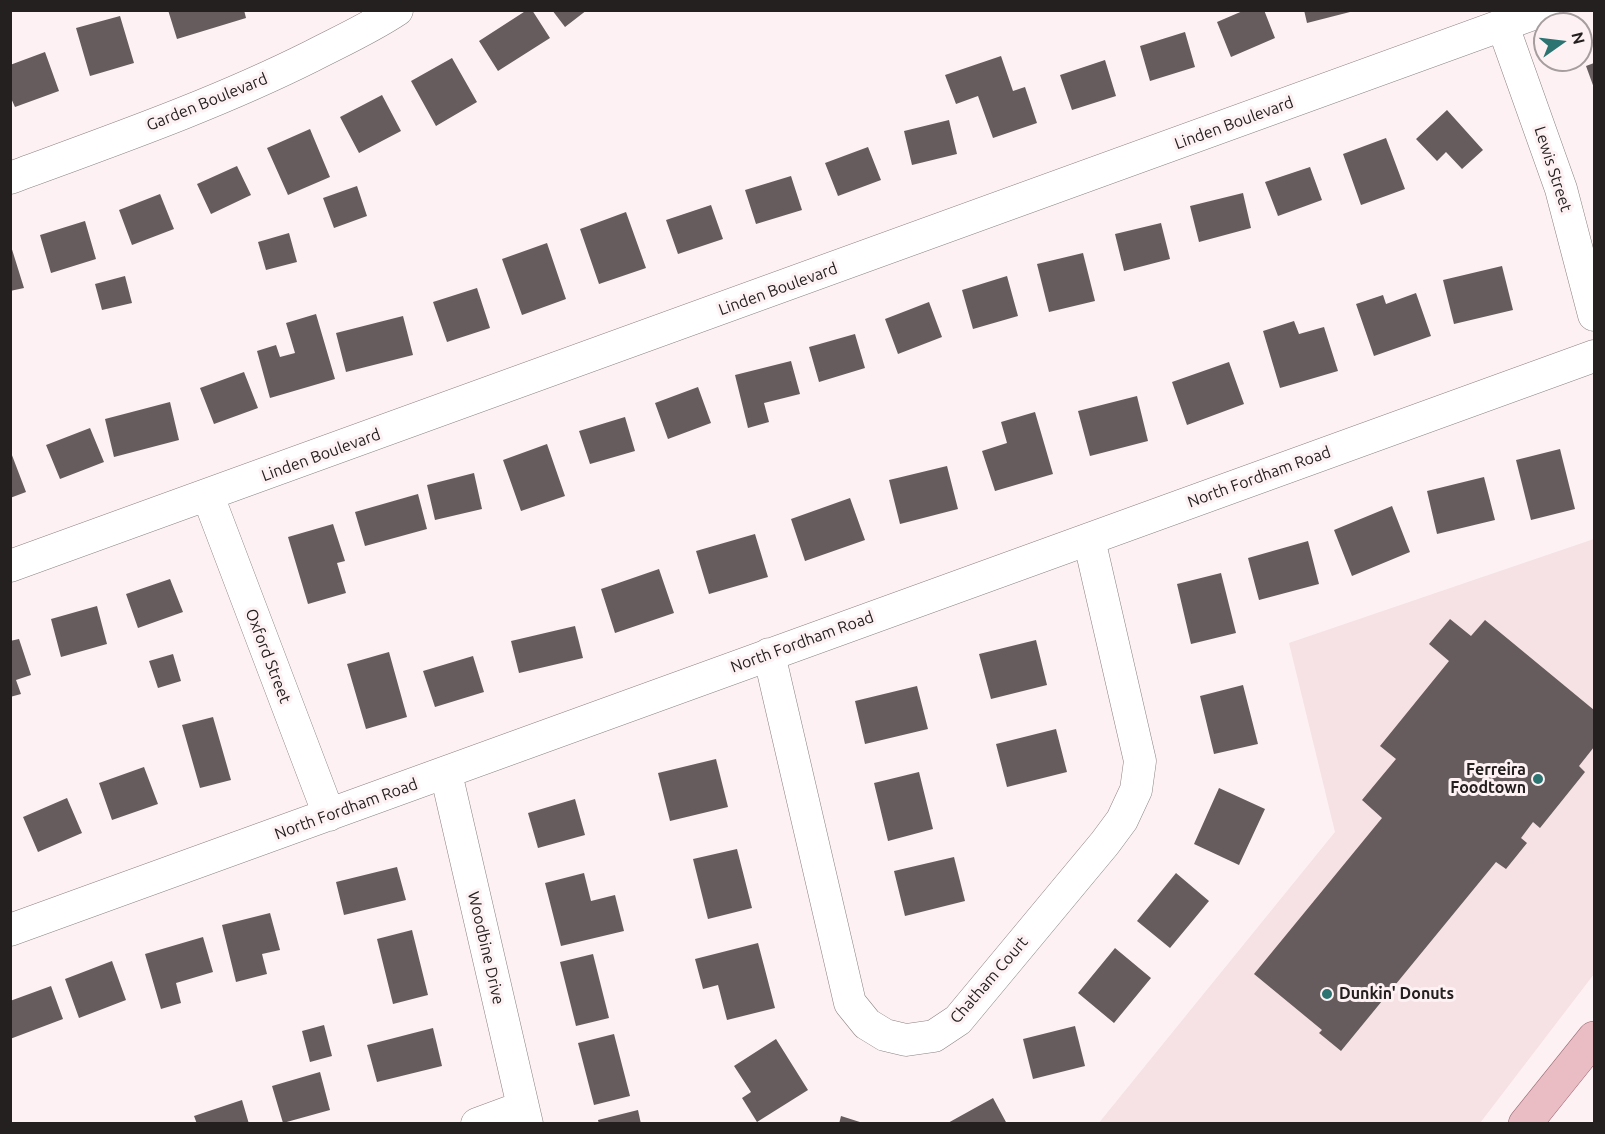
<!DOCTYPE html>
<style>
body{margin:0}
#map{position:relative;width:1605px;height:1134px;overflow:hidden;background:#fdf1f3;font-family:Ubuntu,sans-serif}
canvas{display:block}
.frame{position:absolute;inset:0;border:12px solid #242020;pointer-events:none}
.north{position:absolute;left:1533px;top:12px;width:60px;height:60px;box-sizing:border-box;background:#fdf1f3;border:2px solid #a69d9f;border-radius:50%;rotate:76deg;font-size:16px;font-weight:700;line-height:24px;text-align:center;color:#242020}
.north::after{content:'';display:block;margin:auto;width:21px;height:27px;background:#2b7472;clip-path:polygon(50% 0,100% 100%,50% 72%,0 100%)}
</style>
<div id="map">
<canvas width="1605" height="1134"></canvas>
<div class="frame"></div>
<div class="north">N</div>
</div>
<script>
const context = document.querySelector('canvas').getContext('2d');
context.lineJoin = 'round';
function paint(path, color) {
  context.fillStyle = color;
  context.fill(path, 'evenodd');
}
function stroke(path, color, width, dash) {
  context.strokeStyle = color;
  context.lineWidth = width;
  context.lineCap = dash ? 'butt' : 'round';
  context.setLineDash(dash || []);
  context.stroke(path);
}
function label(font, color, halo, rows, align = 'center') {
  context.font = font + ' Ubuntu,sans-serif';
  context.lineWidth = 6;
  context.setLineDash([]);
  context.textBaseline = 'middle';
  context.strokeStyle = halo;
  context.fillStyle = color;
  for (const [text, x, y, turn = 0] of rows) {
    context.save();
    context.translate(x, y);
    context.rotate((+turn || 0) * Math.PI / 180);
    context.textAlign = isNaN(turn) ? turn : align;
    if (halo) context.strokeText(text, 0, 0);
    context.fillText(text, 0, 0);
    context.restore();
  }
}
const built = new Path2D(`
 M1594 539V974L1480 1123 1098 1124 1335 832 1289 643Z`);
const building = new Path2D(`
 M168 10H244L246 18 177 39Z
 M527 10H532L550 38 498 71 479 41Z
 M552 10H587L565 27Z
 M1245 10H1264L1275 38 1231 57 1217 22Z
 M1304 10H1350V12L1307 23Z
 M120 16 134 63 90 76 76 28Z
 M1185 32 1195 67 1150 81 1140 46Z
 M45 52 59 91 15 107 10 96V65Z
 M1001 56 1013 91 1025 87 1037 123 993 138 978 96 956 104 945 75Z
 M452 58 477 102 436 126 411 81Z
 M1105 60 1116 96 1072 110 1060 75Z
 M1594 63V88L1586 66Z
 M382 95 401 131 359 153 340 117Z
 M1447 110 1483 150 1462 169 1446 152 1437 161 1416 139Z
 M949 120 957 154 912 165 904 131Z
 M310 129 330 177 288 195 267 148Z
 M1386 138 1405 189 1361 205 1343 154Z
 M868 147 881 180 838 196 825 163Z
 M237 166 251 195 211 214 197 184Z
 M1310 167 1322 200 1278 216 1265 182Z
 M791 176 802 210 756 224 745 190Z
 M357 186 367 216 334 228 323 198Z
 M1243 193 1251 228 1199 242 1190 206Z
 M160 194 174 229 132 245 119 210Z
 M711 205 723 239 678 254 666 220Z
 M626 212 646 268 599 284 580 229Z
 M85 221 96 259 51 273 40 235Z
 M1161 223 1170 259 1124 271 1115 234Z
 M289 233 297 262 266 270 258 242Z
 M10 243 24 288 10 291Z
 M547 243 566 299 522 315 502 259Z
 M1083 253 1095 301 1049 312 1037 264Z
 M1502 266 1513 310 1454 324 1443 280Z
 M125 276 132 303 102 310 95 284Z
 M1007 276 1018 316 973 329 962 290Z
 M477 288 490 328 447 342 433 302Z
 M1416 293 1431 336 1374 356 1356 304 1383 295 1386 304Z
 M929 302 942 337 898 354 885 319Z
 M316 314 335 379 270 398 257 351 276 345 280 357 295 353 286 323Z
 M403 316 413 355 346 372 336 333Z
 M1294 321 1299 334 1324 327 1338 371 1280 388 1263 331Z
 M855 334 865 368 819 382 809 347Z
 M791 361 800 394 764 403 769 422 748 428 735 375Z
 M1229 362 1244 404 1187 425 1172 382Z
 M244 372 258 408 214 424 200 388Z
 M698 387 711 423 668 439 655 403Z
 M1137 396 1148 441 1090 456 1078 411Z
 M170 402 179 440 114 457 105 419Z
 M1035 412 1053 474 995 491 982 451 1007 443 1001 422Z
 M625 417 635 451 590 464 579 431Z
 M90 428 104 462 60 479 46 445Z
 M547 444 565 496 521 511 503 460Z
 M1560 449 1575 509 1531 520 1516 460Z
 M10 450 26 492 10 498Z
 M947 466 958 509 900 524 889 480Z
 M474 473 482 509 435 520 427 485Z
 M1484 477 1495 520 1437 534 1427 491Z
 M418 494 427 529 365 546 355 512Z
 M850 498 865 540 805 561 791 519Z
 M1392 506 1410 552 1352 576 1334 530Z
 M333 524 345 561 337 563 346 593 308 604 288 537Z
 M755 534 768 577 709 594 696 551Z
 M1308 541 1319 584 1259 600 1248 558Z
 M659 569 674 613 615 633 601 589Z
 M1221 573 1236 633 1191 644 1177 584Z
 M170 579 183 612 138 628 126 594Z
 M97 606 107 644 61 657 51 619Z
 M1450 619 1471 636 1485 620 1594 710V747L1579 766 1585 772 1540 828 1533 822 1521 838 1527 843 1506 869 1496 862 1341 1051 1319 1033 1322 1030 1254 974 1382 818 1362 800 1396 759 1380 746 1449 661 1429 644Z
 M575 626 583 658 519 673 511 641Z
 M19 639 31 675 16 680 21 694 10 697V641Z
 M1036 640 1047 685 991 699 979 654Z
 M389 652 407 717 366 729 347 664Z
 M173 654 181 681 158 688 149 661Z
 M473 656 484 692 435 707 423 671Z
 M1243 685 1258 744 1214 754 1200 696Z
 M917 686 928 729 865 744 855 701Z
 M213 717 231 780 200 788 182 725Z
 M1056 729 1067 772 1007 787 996 744Z
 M716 759 728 807 670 821 658 773Z
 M144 767 158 804 112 820 99 783Z
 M919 772 933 829 888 841 874 783Z
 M1219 788 1265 809 1239 865 1194 844Z
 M67 798 82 833 38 852 23 817Z
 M575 799 585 835 538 848 528 813Z
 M737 849 752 908 708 919 693 859Z
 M954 857 965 901 905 916 894 871Z
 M397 867 406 900 344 915 336 882Z
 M584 873 591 901 615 895 624 931 561 946 545 883Z
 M1176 873 1209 901 1170 948 1137 921Z
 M270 913 280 950 262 954 267 974 236 982 222 925Z
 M412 930 428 995 393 1004 377 939Z
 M203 937 213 972 176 983 181 1003 161 1009 145 954Z
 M758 943 775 1008 727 1020 718 985 703 989 695 959Z
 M1115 948 1151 978 1114 1023 1078 993Z
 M593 954 609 1018 576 1026 560 962Z
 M112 961 126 1000 79 1018 65 979Z
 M51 986 63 1019 10 1039V1001Z
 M324 1025 332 1056 310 1062 302 1031Z
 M1075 1026 1085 1066 1033 1079 1023 1039Z
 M433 1028 442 1066 377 1082 367 1045Z
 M614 1034 630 1096 594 1105 578 1043Z
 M776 1039 808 1090 757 1122 742 1098 751 1092 734 1066Z
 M320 1072 330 1110 283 1123 272 1086Z
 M993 1098 1007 1124H946Z
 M242 1100 249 1124H197L194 1116Z
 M638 1110 641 1124H599L598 1120Z
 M841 1116 863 1123V1124H839Z`);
const minor = new Path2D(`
 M1503 26 1561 189 1594 315
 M10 178C113 140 214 105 312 56 341 41 370 28 397 10
 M208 496 329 815
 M10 566 1544 10
 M769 654 850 1003 867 1024 885 1035 906 1040 934 1036 958 1020 1105 843 1122 820 1136 790 1140 761 1089 539
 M446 773 527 1124
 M10 930 1594 356
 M477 1124 523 1107`);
const major = new Path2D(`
 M1525 1124 1594 1038`);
const markers = [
 [1538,779,6,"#2b7472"],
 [1327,994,6,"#2b7472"]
];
const streetNames = [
 ["Garden Boulevard",207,102,-22],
 ["Linden Boulevard",1234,123,-20],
 ["Lewis Street",1553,169,72],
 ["Linden Boulevard",778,289,-20],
 ["Linden Boulevard",321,455,-20],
 ["North Fordham Road",1259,477,-20],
 ["North Fordham Road",802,642,-20],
 ["Oxford Street",268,656,69],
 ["North Fordham Road",346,809,-20],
 ["Woodbine Drive",486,948,77],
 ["Chatham Court",989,980,-49]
];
const poiNames = [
 ["Ferreira",1526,770],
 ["Foodtown",1526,788],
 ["Dunkin' Donuts",1339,994,"left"]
];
paint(built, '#f6e1e4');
paint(building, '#665c5d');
stroke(minor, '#8c8283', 33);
stroke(major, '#9c6871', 34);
stroke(minor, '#fff', 32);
stroke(major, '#eabcc4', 33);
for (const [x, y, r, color] of markers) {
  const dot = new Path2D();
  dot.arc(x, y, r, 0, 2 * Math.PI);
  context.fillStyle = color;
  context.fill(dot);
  stroke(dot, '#fdf1f3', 2);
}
label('16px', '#242020', '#fdf1f3', streetNames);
label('bold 16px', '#242020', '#fdf1f3', poiNames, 'right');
</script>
